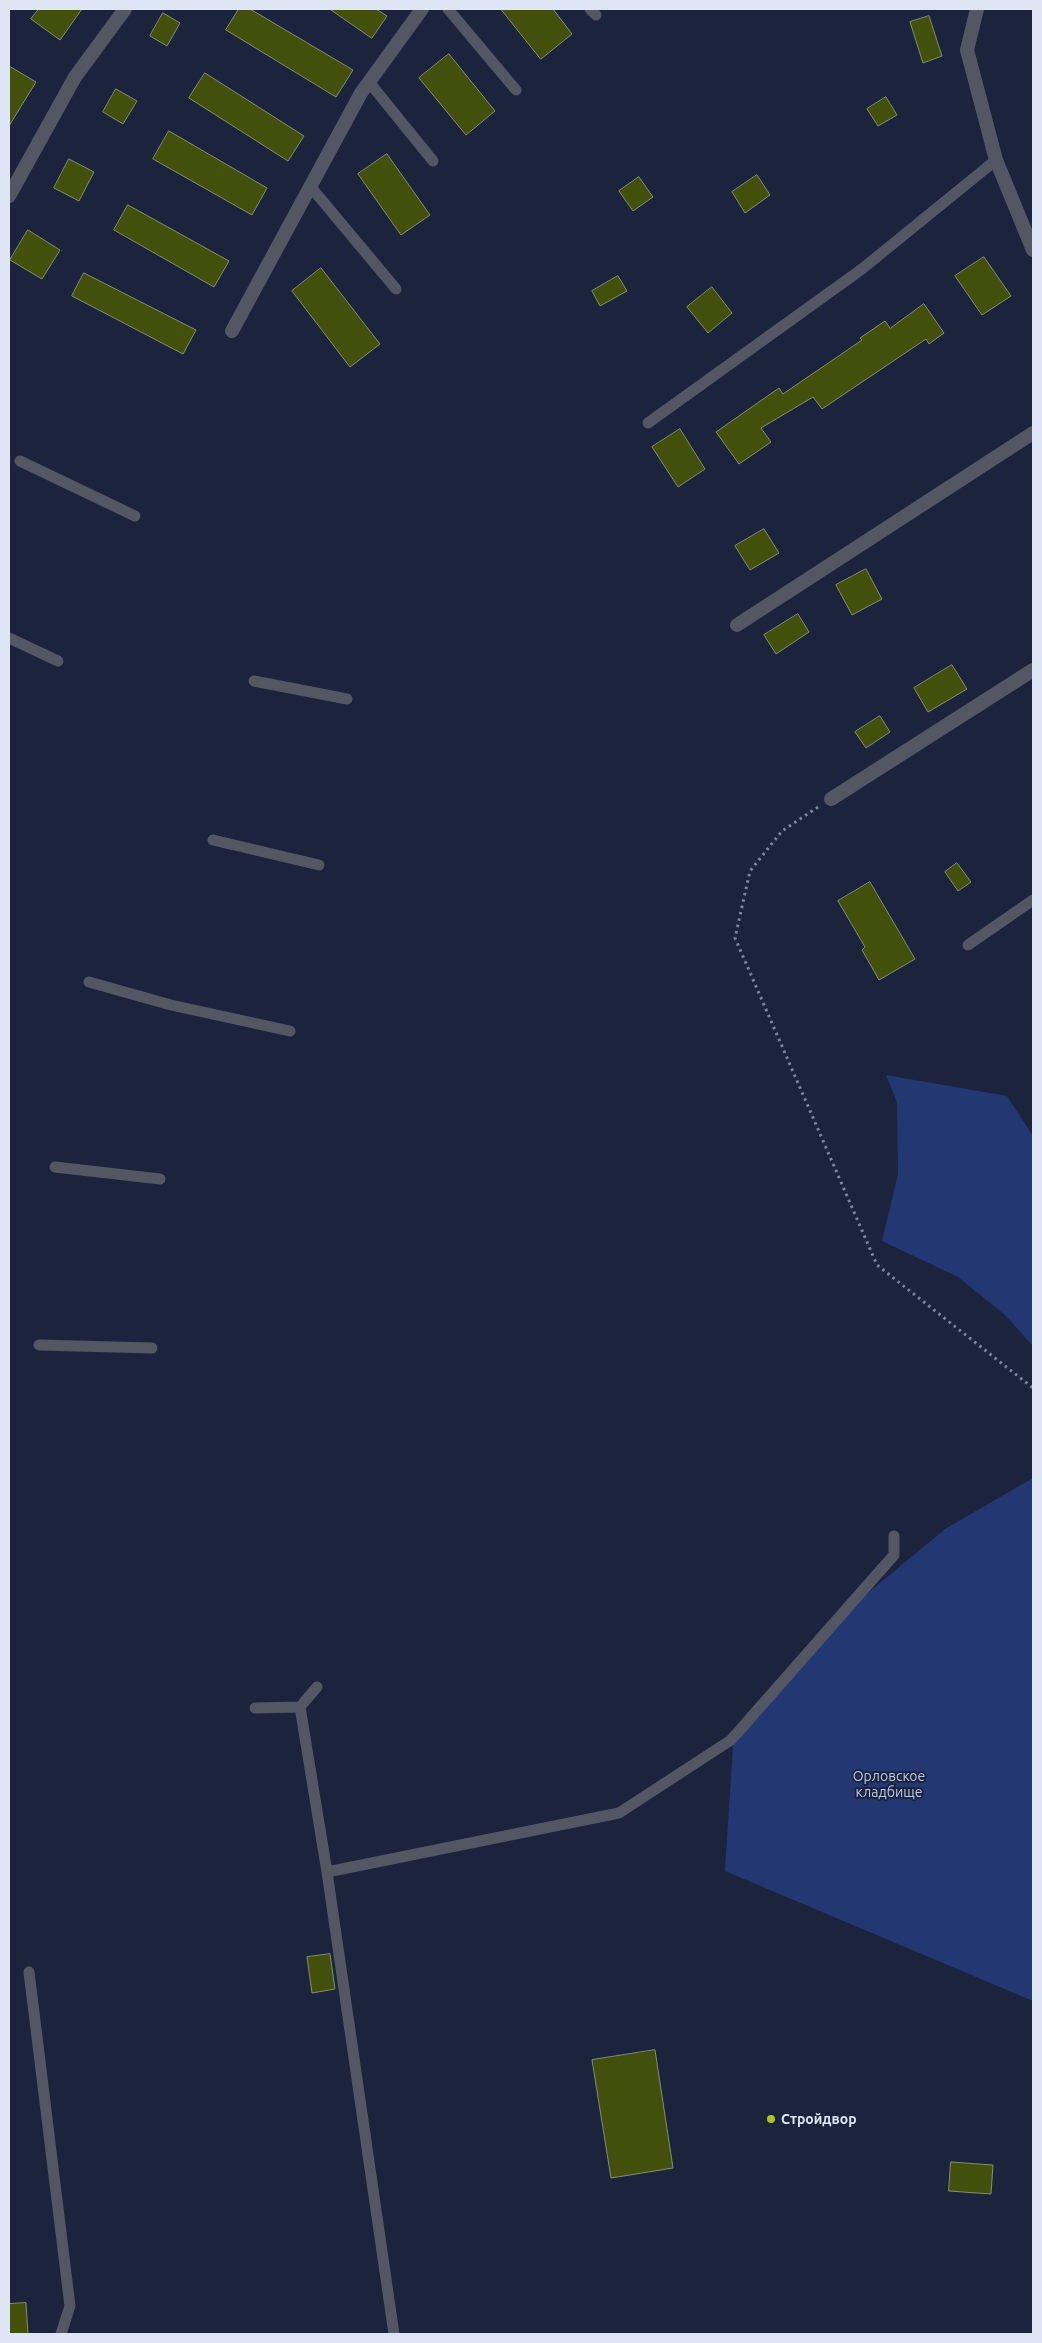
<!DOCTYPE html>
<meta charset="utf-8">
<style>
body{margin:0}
#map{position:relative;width:1042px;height:2343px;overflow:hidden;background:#1b243c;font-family:Ubuntu,sans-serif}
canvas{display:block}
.frame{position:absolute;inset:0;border:10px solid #dee5f5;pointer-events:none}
</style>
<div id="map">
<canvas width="1042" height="2343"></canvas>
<div class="frame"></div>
</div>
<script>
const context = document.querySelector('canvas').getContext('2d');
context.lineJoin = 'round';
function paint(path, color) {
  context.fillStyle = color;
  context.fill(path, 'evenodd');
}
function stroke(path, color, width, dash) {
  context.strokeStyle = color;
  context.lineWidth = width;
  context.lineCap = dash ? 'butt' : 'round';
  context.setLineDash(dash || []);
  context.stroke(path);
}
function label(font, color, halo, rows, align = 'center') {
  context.font = font + ' Ubuntu,sans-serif';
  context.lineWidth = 4;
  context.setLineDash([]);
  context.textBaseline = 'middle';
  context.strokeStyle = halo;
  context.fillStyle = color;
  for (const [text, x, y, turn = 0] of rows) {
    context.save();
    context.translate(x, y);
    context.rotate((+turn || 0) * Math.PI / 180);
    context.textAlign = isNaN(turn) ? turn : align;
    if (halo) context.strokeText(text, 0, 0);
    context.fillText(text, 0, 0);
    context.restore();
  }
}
const green = new Path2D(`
 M886 1075 1007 1096 1033 1136V1346L1005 1315 958 1277 882 1241 898 1174 897 1102Z
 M1033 1478V2001L725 1871 733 1745 850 1608 945 1529Z`);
const building = new Path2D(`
 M39 9H82L60 40 31 19Z
 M239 9H250L353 70 336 97 226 30Z
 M330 9H376L387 16 372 38Z
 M501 9H553L572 34 541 59Z
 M163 13 180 23 167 46 150 36Z
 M929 16 942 56 923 63 910 22Z
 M449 54 495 111 466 135 419 78Z
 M9 66 36 82 9 126Z
 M205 73 304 136 288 161 189 98Z
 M116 89 137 101 123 124 103 112Z
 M886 97 897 115 878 126 867 109Z
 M169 131 267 188 252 215 153 159Z
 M387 154 430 215 401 235 358 174Z
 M69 159 94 172 79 201 54 188Z
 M757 175 770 195 745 213 732 192Z
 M639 177 653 197 633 211 619 191Z
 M128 205 229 261 214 287 114 230Z
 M28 230 60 250 42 279 10 260Z
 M984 257 1011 296 982 315 955 276Z
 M321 268 380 344 350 367 292 291Z
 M84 273 196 330 183 354 72 296Z
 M618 276 627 291 600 306 592 291Z
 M712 287 732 313 708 333 687 307Z
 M924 304 944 333 929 344 926 339 822 409 813 397 761 428 771 442 739 464 716 432 779 388 783 394 862 340 860 338 885 321 890 328Z
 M680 429 705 469 678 487 652 447Z
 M764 529 779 553 750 570 735 546Z
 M866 569 882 599 852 615 836 585Z
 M798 614 809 632 776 654 764 635Z
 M952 665 967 689 928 712 914 688Z
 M880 716 890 732 866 748 855 732Z
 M957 863 971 882 958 891 945 872Z
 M870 882 915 959 879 980 862 950 865 947 838 901Z
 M330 1954 335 1989 312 1993 307 1957Z
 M655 2050 673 2168 611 2178 592 2060Z
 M951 2162 993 2165 991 2194 949 2191Z
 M26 2303 28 2334H9V2304Z`);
const path = new Path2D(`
 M818 807 782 831 750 871 735 938 877 1265 1033 1388`);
const service = new Path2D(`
 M448 9 516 90
 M590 9 596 15
 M369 82 433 161
 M310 186 396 289
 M648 423 862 269 996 160
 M20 461 135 516
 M9 638 58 661
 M254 681 347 699
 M213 840 319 865
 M968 945 1033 900
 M89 982 171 1005 290 1031
 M55 1167 160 1179
 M39 1345 152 1348
 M300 1707 327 1872
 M255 1708 300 1707 317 1687
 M29 1972 70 2306 61 2334
 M394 2334 327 1872 619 1813 731 1740 894 1555V1536`);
const minor = new Path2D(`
 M977 9 967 50 996 160 1033 250
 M9 196 75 77 125 9
 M232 331 361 93 422 9
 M737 625 1033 433
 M831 799 1033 670`);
const markers = [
 [771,2119,5,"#a8c71d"]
];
const parkNames = [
 ["Орловское",889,1776],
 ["кладбище",889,1792]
];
const poiNames = [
 ["Стройдвор",781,2119]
];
paint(green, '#233873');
paint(building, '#43500c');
stroke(building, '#858e6e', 1);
stroke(path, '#7d8599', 3, [2.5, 4]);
stroke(service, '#525763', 11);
stroke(minor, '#525763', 14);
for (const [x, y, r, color] of markers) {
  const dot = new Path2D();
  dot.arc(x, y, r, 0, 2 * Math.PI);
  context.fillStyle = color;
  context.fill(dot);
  stroke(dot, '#1b243c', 2);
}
label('14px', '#b9caf1', '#1b243c', parkNames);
label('bold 14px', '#dee5f5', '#1b243c', poiNames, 'left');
</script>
